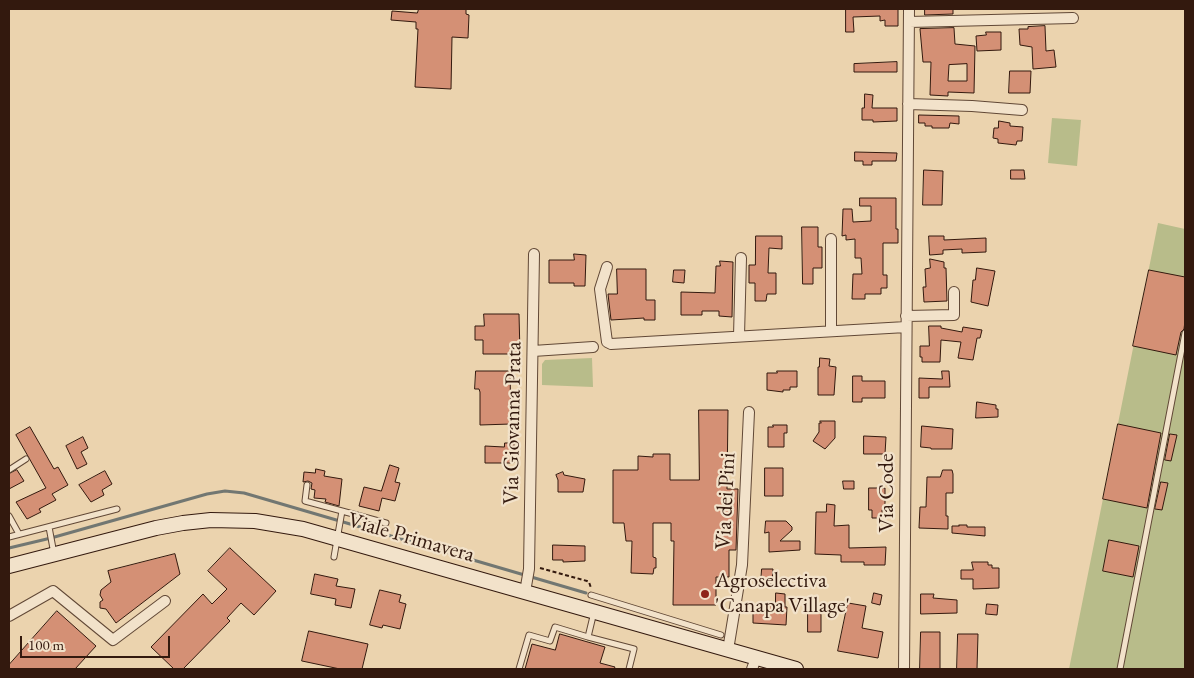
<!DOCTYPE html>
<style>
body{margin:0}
#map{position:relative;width:1194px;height:678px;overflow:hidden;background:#ebd3ae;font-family:"EB Garamond",serif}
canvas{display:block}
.frame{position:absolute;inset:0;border:10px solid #33190e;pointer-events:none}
.scale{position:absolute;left:20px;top:636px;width:150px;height:22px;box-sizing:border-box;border:2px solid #33190e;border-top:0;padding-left:6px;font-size:15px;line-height:18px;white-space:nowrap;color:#33190e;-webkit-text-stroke:4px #f2e2ca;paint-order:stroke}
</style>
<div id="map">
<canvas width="1194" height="678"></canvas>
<div class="frame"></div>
<div class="scale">100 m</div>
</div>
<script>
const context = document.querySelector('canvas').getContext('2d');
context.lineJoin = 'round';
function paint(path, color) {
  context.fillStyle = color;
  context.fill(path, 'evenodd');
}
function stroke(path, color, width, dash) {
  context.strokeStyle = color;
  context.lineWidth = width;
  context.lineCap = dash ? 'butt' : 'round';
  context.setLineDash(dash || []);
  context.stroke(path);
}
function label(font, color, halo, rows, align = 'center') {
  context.font = font + ' "EB Garamond",serif';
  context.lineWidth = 4.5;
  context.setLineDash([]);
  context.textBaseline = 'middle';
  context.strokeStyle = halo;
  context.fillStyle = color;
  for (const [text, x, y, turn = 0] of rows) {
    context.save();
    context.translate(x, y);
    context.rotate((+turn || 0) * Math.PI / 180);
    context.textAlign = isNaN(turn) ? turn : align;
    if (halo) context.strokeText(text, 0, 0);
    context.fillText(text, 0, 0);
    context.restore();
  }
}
const green = new Path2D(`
 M1052 118 1081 120 1077 166 1048 163Z
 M1158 223 1185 229V669H1069Z
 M592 358 593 387 542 385V364L545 360Z`);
const stream = new Path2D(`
 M9 548 51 538 207 494 225 491 244 493 586 593`);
const building = new Path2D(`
 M419 9H466V14L469 15 468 38 452 37 451 89 415 87 418 29H416V22L391 20 392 11 417 13Z
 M846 9H898V26H885V20L880 21V16L853 17 854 32H846Z
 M925 9H953V14L925 15Z
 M1045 26 1046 51 1054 50 1056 67 1033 69 1032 47 1020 45 1019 29H1028V27Z
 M954 28 955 44 975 46 974 93 948 92V96L930 95 931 62H923L920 29ZM967 64V81H948L949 65Z
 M986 32H1001V50L977 51 976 36 986 35Z
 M897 62V72H854V64Z
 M1010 71H1031L1030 93H1009Z
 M865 94 873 95 872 108H897V121L873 122V120H862V108H864Z
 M919 115 959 116V124L950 123 949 128H932V126H925V123H919Z
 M999 121 1010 123V126L1023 127 1022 141H1017L1016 145 998 143V139L993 138 994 128H998Z
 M855 152 897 153 896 161H872V165H863V161H855Z
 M924 170 943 171 942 205H923Z
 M1011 170H1024L1025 179H1011Z
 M860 198H896V229H898V243H883V275H887V288H881V294H865V299H852L853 274H862L861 258H855V239L846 240V235L842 236 843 209H852L853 222 871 221V206H860Z
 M802 227H818V247H822V268H813V284H803Z
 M756 236H782V249L769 248 768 273H776V294H767L766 301H755V283H749V265H755Z
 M929 236H944V240L986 238V252L962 253V249L943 250V254L930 255Z
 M574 254 586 255 585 286H574V283H549V260H574Z
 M930 259 944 262V268H946L947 301 924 302 923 287H926L925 269 930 268Z
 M720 261 733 262 732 317 719 316V311H702V315H681V292L715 293 716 266H720Z
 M977 268 995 271 988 306 971 302 973 280H975Z
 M617 269H646V300H655V320H644V318L611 320 608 294H617Z
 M674 270H685L684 283 673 282Z
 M1149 270 1185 277V321L1184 329 1181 332 1176 355 1133 346Z
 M484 314H519L520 354H483V340H475V326H484Z
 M929 326H941V328L962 332 963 327 982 330 980 338H977L973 360 958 358 961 342 941 340 940 362H922V357H920V346H929Z
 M820 358 830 359 829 366 836 367 834 395H818V367H819Z
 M476 371H510L511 424 480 425V392L479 389H475Z
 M777 371H797V387H790V390H783V392L767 390V373H777Z
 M942 371H949L950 387H929V398H919V378L942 379Z
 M853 376H862V381H885V398H862V402H853Z
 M977 402 996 405V409H998V417L976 418Z
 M699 410H728L727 489H738L736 550H729V577H716V605H673L674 541H671V523H653V557L656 558V568H654L653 574 631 573 632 541H626L624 523H613V470H638V456L653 457V454H670V480H699Z
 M820 421H835V438L825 449 813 441 819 432V423H821Z
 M1118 424 1161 433 1147 508 1103 499Z
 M773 425H787V433H784V447H768V427H773Z
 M922 426 953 429 952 449H931V448L921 447Z
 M30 427 54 469 58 467 68 485 52 494 56 500 39 509 41 512 27 519 16 502 46 488 16 435Z
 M1170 434 1177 435 1171 461 1165 460Z
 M864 436 886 437 885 454H864Z
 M83 437 88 448 81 452 87 464 77 469 66 446Z
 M505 443H514V463H485V446L504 447Z
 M390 465 399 468 395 482 400 483 395 501 382 498 379 511 359 506 364 487 381 491Z
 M765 468H783V496H765Z
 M316 469 325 471 324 476 342 479 339 506 325 502 326 499 314 498 315 490 311 489 312 483 308 481 303 482 304 472 315 473Z
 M17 470 24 481 9 489V474Z
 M943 470H952L953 474V493H946V516H948V529L919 528 920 507H926L927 477H940Z
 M105 471 112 484 102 490 104 495 91 502 79 485Z
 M563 472 564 475 585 479 583 492H558V480L556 475Z
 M843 481H854V489H844Z
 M1161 482 1168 483 1162 510 1155 509Z
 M869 488H885V510H882V518H872V510H869Z
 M827 504 835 505 834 526 849 525V548L886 547 885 565H864V562H841V555L815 554 816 512H826Z
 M766 521H786L792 527V530L780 541H800V550L769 552V532L765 533Z
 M959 525H967V527H985V536L952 533V526H959Z
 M1109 540 1139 546 1133 577 1103 571Z
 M553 545 585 546V561L563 562V560H553Z
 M230 548 276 591 254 615 241 603 227 618 230 621 183 669H174L151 647 203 594 212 604 227 589 208 571Z
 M175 554 180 574 116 623 106 609 100 608V602L103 600 100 595 101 590 111 582 108 571Z
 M972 562H988V565H992V568H999V588L973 589V579H961V570H973Z
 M762 569H773L772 583H761Z
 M315 574 338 579 336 586 355 589 351 608 335 605 336 599 311 594Z
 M380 590 401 595 399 602 406 604 400 629 383 625 382 628 370 625Z
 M776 593 785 594V607H787L786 625 753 623V605L775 606Z
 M874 593 882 595 880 605 872 603Z
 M921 594H934L933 598 957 600V613L921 614Z
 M848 603 866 606 862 628 883 632 878 658 838 651Z
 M987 604 998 605 997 615 986 614Z
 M808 607H821V632H808Z
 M57 611 96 646 75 669H9V665Z
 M309 631 368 644 362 669H340L302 661Z
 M921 632H940V669H920Z
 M560 634 605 647 600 663 615 667 614 669H525L532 644 555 650Z
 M958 634H978L977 669H957Z`);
const path = new Path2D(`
 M540 568 587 581 589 582 591 588`);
const lane = new Path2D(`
 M9 470 26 459
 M307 485 305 501 342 511
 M9 516 19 534
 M49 527 54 554
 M9 537 117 509
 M334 557 342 511 386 523
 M591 595 721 635
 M594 612 588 637 634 649 629 669
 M519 669 529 635 550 641 555 627 588 637
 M1120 669 1185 333`);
const street = new Path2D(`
 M909 22 1073 18
 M908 104 972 106 1022 110
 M607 267 600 289 607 342 611 344 906 327
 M906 316 954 315V292
 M831 331V239
 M739 336 741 258
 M533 351 593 347
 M525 592 529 569 534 254
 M9 616 53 591 113 640 165 601
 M728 650 742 565 749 412
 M752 669 756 658
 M904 669 909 9`);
const secondary = new Path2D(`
 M9 566 156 528 183 523 211 520 255 521 303 529 796 669`);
const markers = [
 [705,594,5,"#8f2418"]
];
const streetNames = [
 ["Via Giovanna Prata",513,423,-89],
 ["Via Code",887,493,-90],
 ["Via dei Pini",726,501,-87],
 ["Viale Primavera",411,538,16]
];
const poiNames = [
 ["Agroselectiva",715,581],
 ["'Canapa Village'",715,606]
];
paint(green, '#b8bc8a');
stroke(stream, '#727772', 3);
paint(building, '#d49075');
stroke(building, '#33190e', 1);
stroke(lane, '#614836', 7);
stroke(street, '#614836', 12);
stroke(secondary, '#33190e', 16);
stroke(path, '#33190e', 2, [4, 2.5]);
stroke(lane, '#f2e2ca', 5);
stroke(street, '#f2e2ca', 10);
stroke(secondary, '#f2e2ca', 14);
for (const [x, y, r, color] of markers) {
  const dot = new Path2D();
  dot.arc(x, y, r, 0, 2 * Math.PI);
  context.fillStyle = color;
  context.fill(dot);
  stroke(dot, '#f2e2ca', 2);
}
label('22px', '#33190e', '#f2e2ca', streetNames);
label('22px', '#33190e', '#f2e2ca', poiNames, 'left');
</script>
